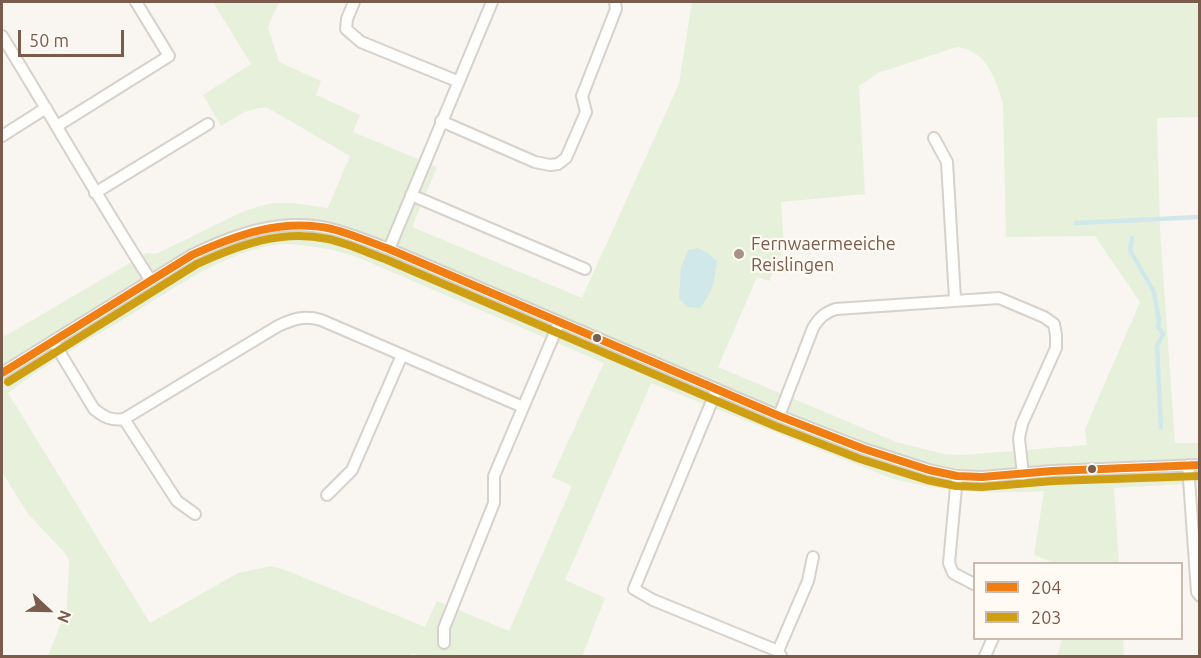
<!DOCTYPE html>
<style>
body{margin:0}
#map{position:relative;width:1201px;height:658px;overflow:hidden;background:#f9f5f0;font-family:Ubuntu,sans-serif}
canvas{display:block}
.frame{position:absolute;inset:0;border:3px solid #7a5c4d;pointer-events:none}
.legend{position:absolute;left:973px;top:562px;width:210px;height:78px;box-sizing:border-box;background:#fffaf3;border:2px solid #cabbb1;margin:0;padding:8px 10px;list-style:none;font-size:18px;color:#7a5c4d}
.legend li{display:flex;align-items:center;gap:12px;height:30px}
.legend b{width:30px;border:2px solid #cabbb1}
.north{position:absolute;left:18px;top:580px;width:60px;height:60px;-webkit-text-stroke:4px #fffaf3;paint-order:stroke;rotate:112deg;font-size:16px;font-weight:700;line-height:24px;text-align:center;color:#7a5c4d}
.north::after{content:'';display:block;margin:auto;width:21px;height:27px;background:#7a5c4d;clip-path:polygon(50% 0,100% 100%,50% 72%,0 100%)}
.scale{position:absolute;left:18px;top:30px;width:106px;height:27px;box-sizing:border-box;border:3px solid #7a5c4d;border-top:0;padding-left:8px;font-size:18px;line-height:21px;white-space:nowrap;color:#7a5c4d;-webkit-text-stroke:4px #fffaf3;paint-order:stroke}
</style>
<div id="map">
<canvas width="1201" height="658"></canvas>
<div class="frame"></div>
<ul class="legend">
<li><b style="height:8px;background:#f07e12"></b>204</li>
<li><b style="height:8px;background:#cf9f13"></b>203</li>
</ul>
<div class="north">N</div>
<div class="scale">50 m</div>
</div>
<script>
const context = document.querySelector('canvas').getContext('2d');
context.lineJoin = 'round';
function paint(path, color) {
  context.fillStyle = color;
  context.fill(path, 'evenodd');
}
function stroke(path, color, width, dash) {
  context.strokeStyle = color;
  context.lineWidth = width;
  context.lineCap = dash ? 'butt' : 'round';
  context.setLineDash(dash || []);
  context.stroke(path);
}
function label(font, color, halo, rows, align = 'center') {
  context.font = font + ' Ubuntu,sans-serif';
  context.lineWidth = 4.5;
  context.setLineDash([]);
  context.textBaseline = 'middle';
  context.strokeStyle = halo;
  context.fillStyle = color;
  for (const [text, x, y, turn = 0] of rows) {
    context.save();
    context.translate(x, y);
    context.rotate((+turn || 0) * Math.PI / 180);
    context.textAlign = isNaN(turn) ? turn : align;
    if (halo) context.strokeText(text, 0, 0);
    context.fillText(text, 0, 0);
    context.restore();
  }
}
const green = new Path2D(`
 M213 2H279L268 27 279 62 321 81 316 95 360 115 353 132 437 167 412 227 582 298 679 84 692 2H1199V117L1157 118 1160 230 1175 443H1199V483L1114 488 1119 563H1056L1034 555 1044 491C991 494 945 492 893 479L651 383 565 580 605 598 582 656H420L412 653 410 656H48L67 608 69 560 66 554 28 514 2 472V332L5 336 147 253 156 254 242 212 257 207 273 203H292L328 208 350 156 268 108C250 106 236 117 221 126L203 95 251 64ZM957 47C986 50 996 79 1003 104L1006 237 1095 236 1140 302 1085 429 1087 445 963 455 944 454 896 442 718 367 757 277 769 281 784 247 781 202 865 194 859 86 878 73ZM280 244C307 244 332 249 357 257L604 363 552 477 572 486 509 631 437 601 425 627 285 570 271 566 238 573 150 623 8 393C44 365 85 342 124 319 174 289 222 252 280 244Z
 M1062 639H1123L1124 656H1057Z`);
const water = new Path2D(`
 M697 248 708 253 717 261C713 285 715 288 700 308L688 307 679 299 681 267 688 250Z`);
const stream = new Path2D(`
 M1076 223 1200 217
 M1132 238 1130 250 1154 292 1159 321 1158 327 1163 334 1157 346 1161 428`);
const minor = new Path2D(`
 M354 2 347 19 346 29 361 42 457 81
 M2 36C52 117 99 200 151 281
 M441 121 535 162 550 165 558 164 566 158 586 112 582 96 616 9 615 2
 M57 126 169 56 136 2
 M2 136 46 108
 M934 138 947 162 955 299
 M95 193 208 124
 M411 195 585 269
 M389 249 492 2
 M53 341 94 409C104 417 111 421 124 419L278 326C293 319 304 315 321 320L523 407
 M2 373 192 255C236 234 282 217 331 229 351 234 370 242 389 249L779 416 864 449 929 470 957 476 982 477 1052 471 1200 465
 M717 389 634 589 653 600 778 651 781 656
 M779 416 813 328C819 318 824 313 836 309L999 298 1044 317 1054 324 1056 335V348L1022 424 1019 438 1023 475
 M124 419 177 501 195 514
 M1188 465 1197 592 1200 596
 M957 476 949 563 953 573 974 584
 M327 495 352 470 402 355
 M444 643V628L494 503V476L559 323
 M778 651 808 581 813 557
 M985 656 993 638`);
const bus1 = new Path2D(`
 M2 373 192 255C236 235 282 218 332 229 351 234 370 242 389 249L779 416 864 449 929 470 957 476 982 477 1052 471 1200 465`);
const bus2 = new Path2D(`
 M8 382 197 264C239 245 281 229 328 239 347 243 366 252 385 259L775 426 860 459 927 480 956 486 982 487 1053 481 1200 476`);
const markers = [
 [739,254,6,"#a69286"],
 [597,338,5,"#7a5c4d"],
 [1092,469,5,"#7a5c4d"]
];
const poiNames = [
 ["Fernwaermeeiche",751,244],
 ["Reislingen",751,265]
];
paint(green, '#e7f0db');
paint(water, '#d0e8ea');
stroke(stream, '#d0e8ea', 4.5);
stroke(minor, '#d7d1cb', 14);
stroke(minor, '#fefefd', 10);
stroke(bus1, '#f07e12', 8);
stroke(bus2, '#cf9f13', 8);
for (const [x, y, r, color] of markers) {
  const dot = new Path2D();
  dot.arc(x, y, r, 0, 2 * Math.PI);
  context.fillStyle = color;
  context.fill(dot);
  stroke(dot, '#fffaf3', 2);
}
label('18px', '#7a5c4d', '#fffaf3', poiNames, 'left');
</script>
